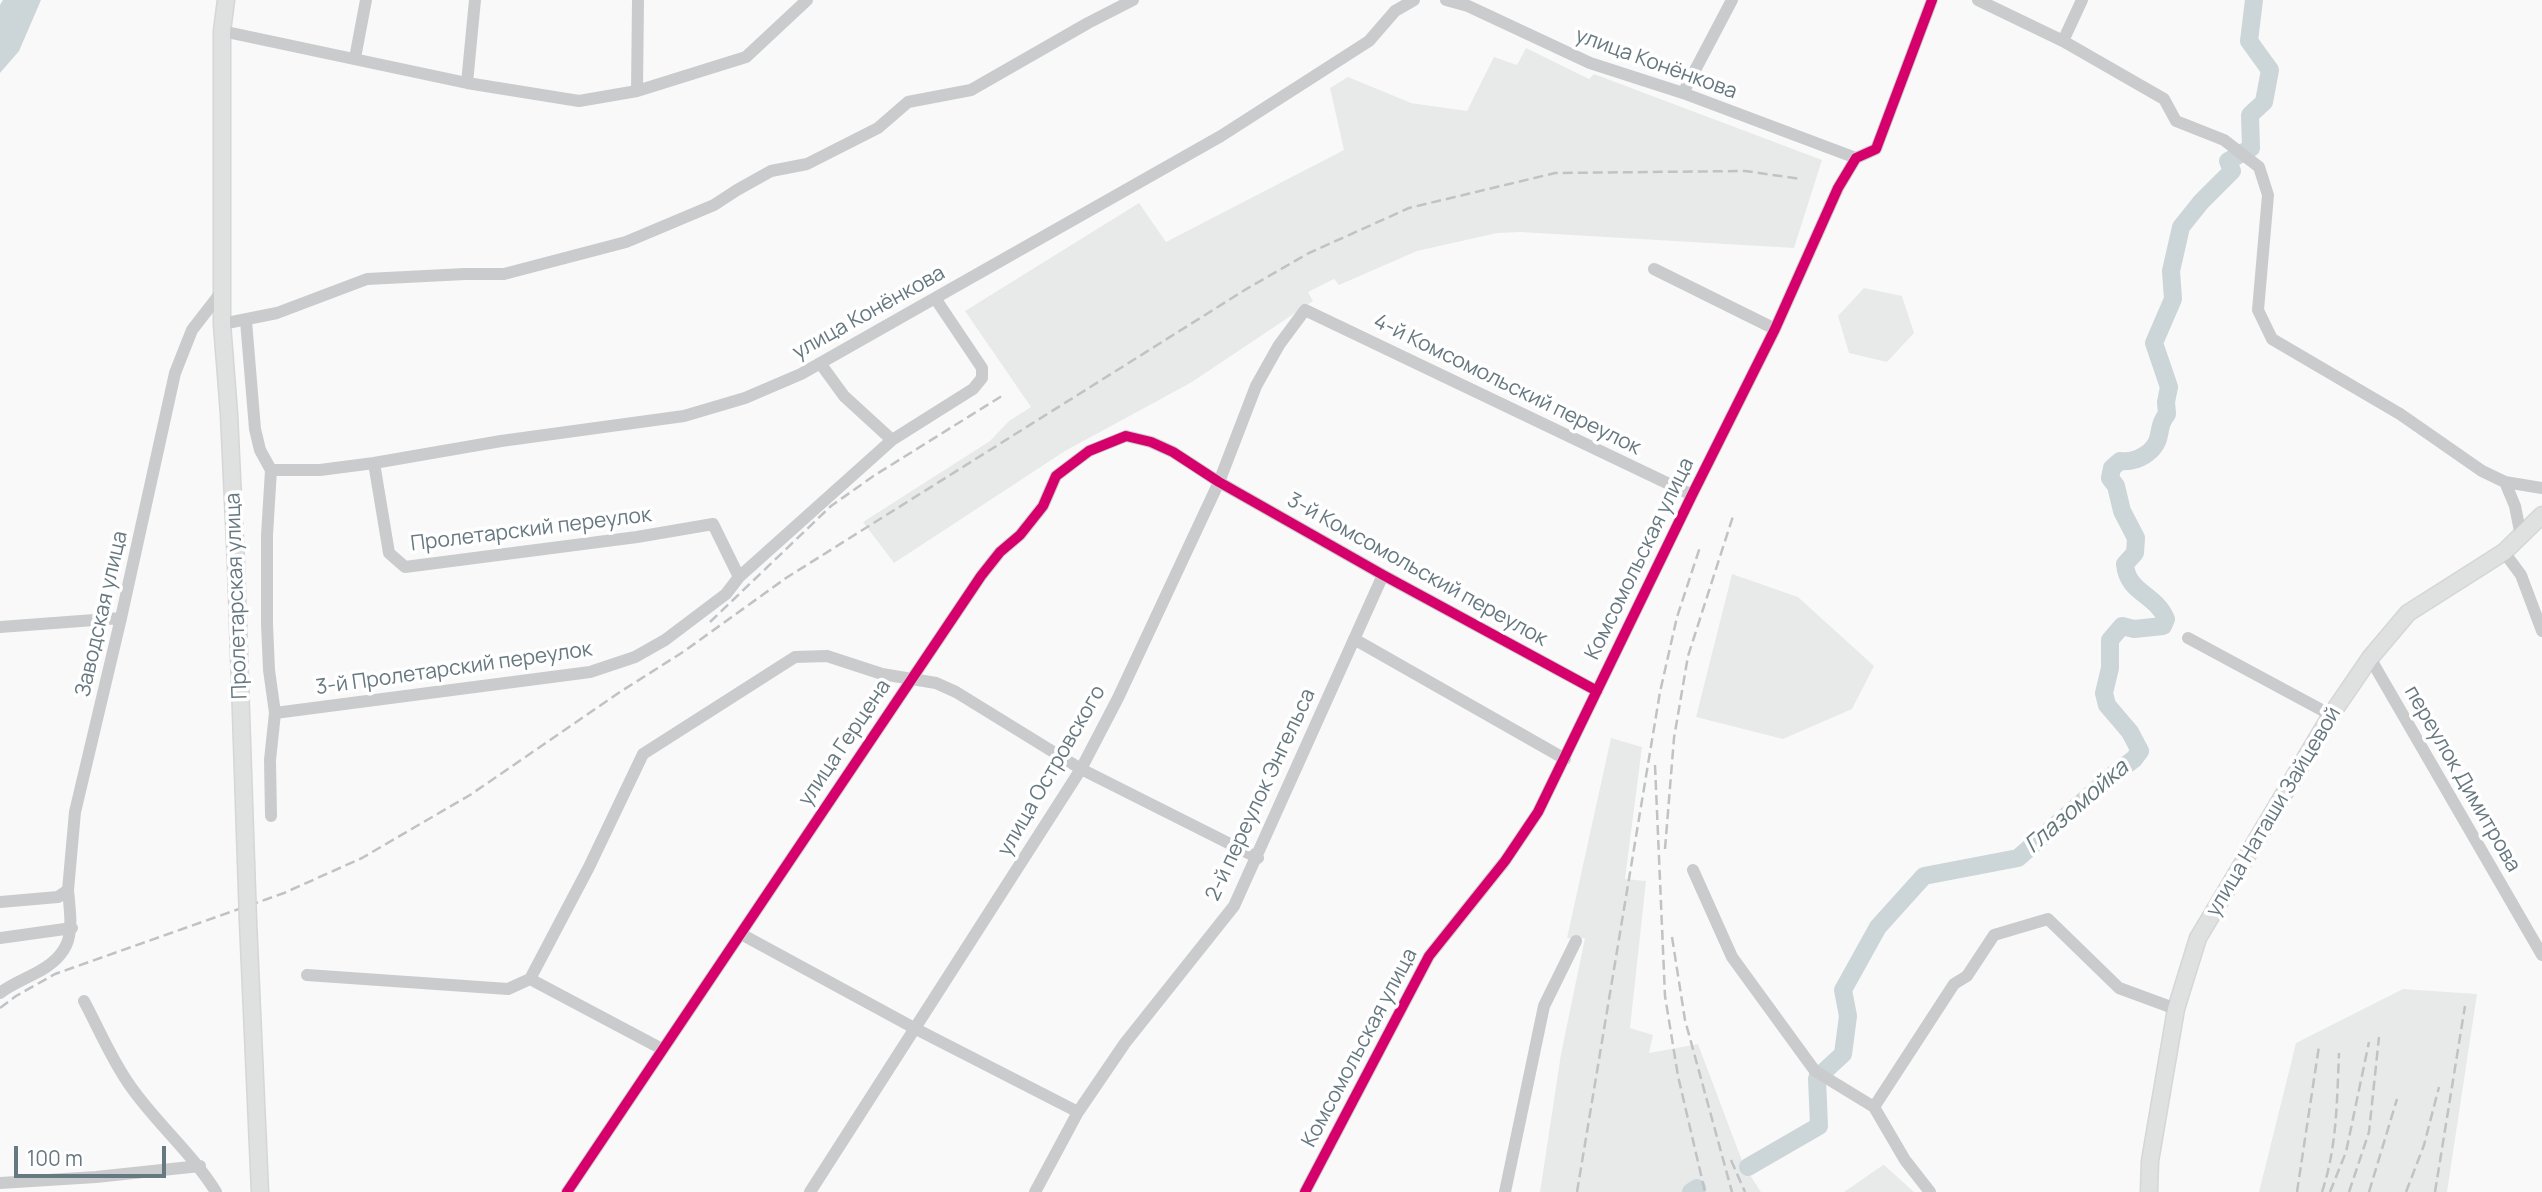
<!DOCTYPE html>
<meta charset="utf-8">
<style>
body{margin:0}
#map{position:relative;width:2542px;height:1192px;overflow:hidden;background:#f9f9f9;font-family:Manrope,sans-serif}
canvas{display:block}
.scale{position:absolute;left:14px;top:1146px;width:152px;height:32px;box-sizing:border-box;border:4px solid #667880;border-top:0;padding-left:9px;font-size:21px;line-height:24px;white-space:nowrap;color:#667880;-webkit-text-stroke:5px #fff;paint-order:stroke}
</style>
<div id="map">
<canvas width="2542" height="1192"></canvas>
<div class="scale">100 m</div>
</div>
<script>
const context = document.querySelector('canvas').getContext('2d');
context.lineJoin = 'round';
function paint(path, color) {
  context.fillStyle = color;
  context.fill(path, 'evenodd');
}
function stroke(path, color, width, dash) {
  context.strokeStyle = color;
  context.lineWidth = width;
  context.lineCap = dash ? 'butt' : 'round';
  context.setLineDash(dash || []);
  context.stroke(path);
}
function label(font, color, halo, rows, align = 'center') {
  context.font = font + ' Manrope,sans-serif';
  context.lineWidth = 7;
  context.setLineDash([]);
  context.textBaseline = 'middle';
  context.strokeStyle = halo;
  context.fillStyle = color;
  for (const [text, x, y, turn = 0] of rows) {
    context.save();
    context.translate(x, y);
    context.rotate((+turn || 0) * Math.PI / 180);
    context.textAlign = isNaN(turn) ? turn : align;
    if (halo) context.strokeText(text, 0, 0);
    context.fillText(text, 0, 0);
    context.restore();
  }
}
const built = new Path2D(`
 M1526 48 1589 79 1594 74 1822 160 1794 248 1520 232 1497 233 1417 251 1339 285 1334 279 1308 292 1313 301 1192 382 1065 451 894 563 863 522 990 441 1009 421 1031 407 965 311 1139 203 1166 242 1344 150 1330 88 1348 77 1411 103 1467 111 1494 57 1517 65Z
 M1864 288 1902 296 1914 333 1887 362 1849 353 1838 316Z
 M1732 574 1798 597 1874 666 1852 709 1783 739 1696 717Z
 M1611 738 1642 747 1625 879 1646 881 1630 1028 1653 1035 1649 1053 1698 1044 1744 1166 1761 1192H1540L1561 1054 1585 938H1567Z
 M2403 989 2477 994 2447 1192H2259L2296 1043Z
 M1884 1165 1914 1192H1844L1883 1165Z`);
const water = new Path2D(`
 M3 0H41L19 51 0 73V5Z`);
const river = new Path2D(`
 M1748 1167 1819 1126 1817 1078 1843 1054 1848 1016 1843 990 1878 927 1924 876 2018 858 2113 775 2134 759 2140 751 2130 732 2107 705 2104 693 2110 668V640L2122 626 2134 629 2163 626 2166 619C2156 594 2127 593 2125 564L2135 553 2136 538 2122 511 2116 486 2110 478 2112 468 2120 461C2137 463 2156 452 2159 435 2161 425 2161 422 2167 414L2166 402 2169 387 2154 343 2173 299 2171 271 2181 227 2201 202 2232 171 2228 161 2251 148 2250 115 2264 102 2270 70 2249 41 2254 0
 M1691 1192 1697 1188`);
const street = new Path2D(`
 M1446 0 1468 6 1590 63 1683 93 1856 158
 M1978 0 2063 41 2164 99 2176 121 2224 140 2259 167 2268 195 2258 310 2272 339 2400 414 2482 471 2505 482 2542 488
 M222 31 467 83 579 101 637 91 746 57 807 0
 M2063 41 2082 0
 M355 58 366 0
 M467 83 475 0
 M637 91 638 0
 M1683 93 1732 0
 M1654 269 1775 329
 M246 321 255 429 260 450 271 470 267 535V624L269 670 275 713 270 760 271 816
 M222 324 277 313 367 279 465 274H504L626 242 714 205 737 190 771 171 807 164 878 128 908 102 971 90 1088 23 1133 0
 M820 363 844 396 892 440 973 389 982 378V368L935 298
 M374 463 389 553 405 567 637 537 713 524 739 577
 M271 470H320L374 463 501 441 684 416 745 398 801 374 1221 136 1369 41 1395 11 1414 0
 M2505 482 2515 506 2521 536
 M2504 552 2521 575 2542 631
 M0 627 121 618
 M2188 638 2331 715
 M1354 639 1565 759
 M2370 658 2542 955
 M275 713 590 672 635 657 665 640 726 594 739 577 892 440
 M1693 870 1732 957 1815 1071 1874 1107 1905 1160 1930 1192
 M0 902 58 897 68 890 75 812 121 618 175 373 192 330 223 290
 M741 934 916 1029 1078 1112
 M0 938 72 928
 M307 975 508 989 530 979 662 1049
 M530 979 589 867 643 754 795 657 827 656 882 674 936 683 956 692 1081 769 1258 858
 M0 993C10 985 23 980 34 974 76 953 72 931 68 890
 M84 1001C99 1029 112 1061 131 1087 157 1124 192 1153 216 1192
 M1874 1107 1954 984 1967 976 1994 935 2048 919 2119 988 2176 1009
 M0 1183 96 1177 200 1166
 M567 1192 981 576 1000 552 1020 535 1043 506 1056 476 1089 451 1126 436 1151 442 1173 452 1219 482 1383 575 1597 691
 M810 1192 1081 769 1118 698 1219 482 1256 386 1279 345 1305 310 1692 495
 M1035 1192 1078 1112 1125 1043 1234 906 1383 575
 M1305 1192 1429 956 1505 861 1538 812 1692 495 1775 329 1838 188 1856 158 1876 149 1932 0
 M1505 1192 1544 1006 1576 941`);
const secondary = new Path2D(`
 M226 0 222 31V324L229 414 236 564 246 862
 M248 921 260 1192
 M2149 1192 2150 1161 2176 1009 2198 938 2331 715 2370 658 2408 613 2504 552 2542 515`);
const rail = new Path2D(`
 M710 622 831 506 875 475 1005 394
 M1655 765 1665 996 1678 1076 1705 1192
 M1665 849 1674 738 1688 656 1734 513
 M1672 937 1685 1020 1732 1192
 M0 1008 16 996 55 974 284 893 362 858 415 827 470 795 620 692 683 652 786 578 1248 288 1309 253 1409 208 1555 173 1745 171 1801 179
 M1731 1160 1745 1192
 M1577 1192 1660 692 1677 617 1700 547
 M2297 1192 2319 1046
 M2322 1192C2337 1147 2337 1100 2339 1053
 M2330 1192 2346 1152 2369 1042
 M2349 1192 2369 1132 2379 1037
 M2369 1192 2397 1099
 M2406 1192 2424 1145 2439 1087
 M2435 1192 2465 1006`);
const secondaryBridge = new Path2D(`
 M246 862 248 921`);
const cycleway = new Path2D(`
 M567 1192 981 576 1000 552 1020 535 1043 506 1056 476 1089 451 1126 436 1151 442 1173 452 1219 482 1383 575 1597 691
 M1305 1192 1429 956 1505 861 1538 812 1692 495 1775 329 1838 188 1856 158 1876 149 1932 0`);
const streetNames = [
 ["улица Конёнкова",1656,64,20],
 ["улица Конёнкова",869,313,-29],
 ["4-й Комсомольский переулок",1507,385,26],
 ["Пролетарский переулок",531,530,-7],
 ["Комсомольская улица",1640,559,-64],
 ["3-й Комсомольский переулок",1417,570,29],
 ["Пролетарская улица",237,596,-92],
 ["Заводская улица",102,614,-77],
 ["3-й Пролетарский переулок",454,669,-8],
 ["улица Герцена",845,743,-56],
 ["улица Островского",1052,771,-60],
 ["переулок Димитрова",2462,779,60],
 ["2-й переулок Энгельса",1261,795,-65],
 ["улица Наташи Зайцевой",2274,812,-59],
 ["Комсомольская улица",1360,1048,-62]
];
const waterNames = [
 ["Глазомойка",2077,807,-41]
];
paint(built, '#e8eae9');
paint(water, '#ccd5d7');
stroke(river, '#ccd5d7', 18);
stroke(secondary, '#d5d6d7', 19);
stroke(street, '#cacbcc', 12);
stroke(secondary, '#dfe0e0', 16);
stroke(rail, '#c0c2c3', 2.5, [10, 5]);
stroke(secondaryBridge, '#d5d6d7', 19, []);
stroke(secondaryBridge, '#dfe0e0', 16);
stroke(cycleway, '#d6006c', 10);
label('21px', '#667880', '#fff', streetNames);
label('italic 23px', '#62767a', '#fff', waterNames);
</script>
